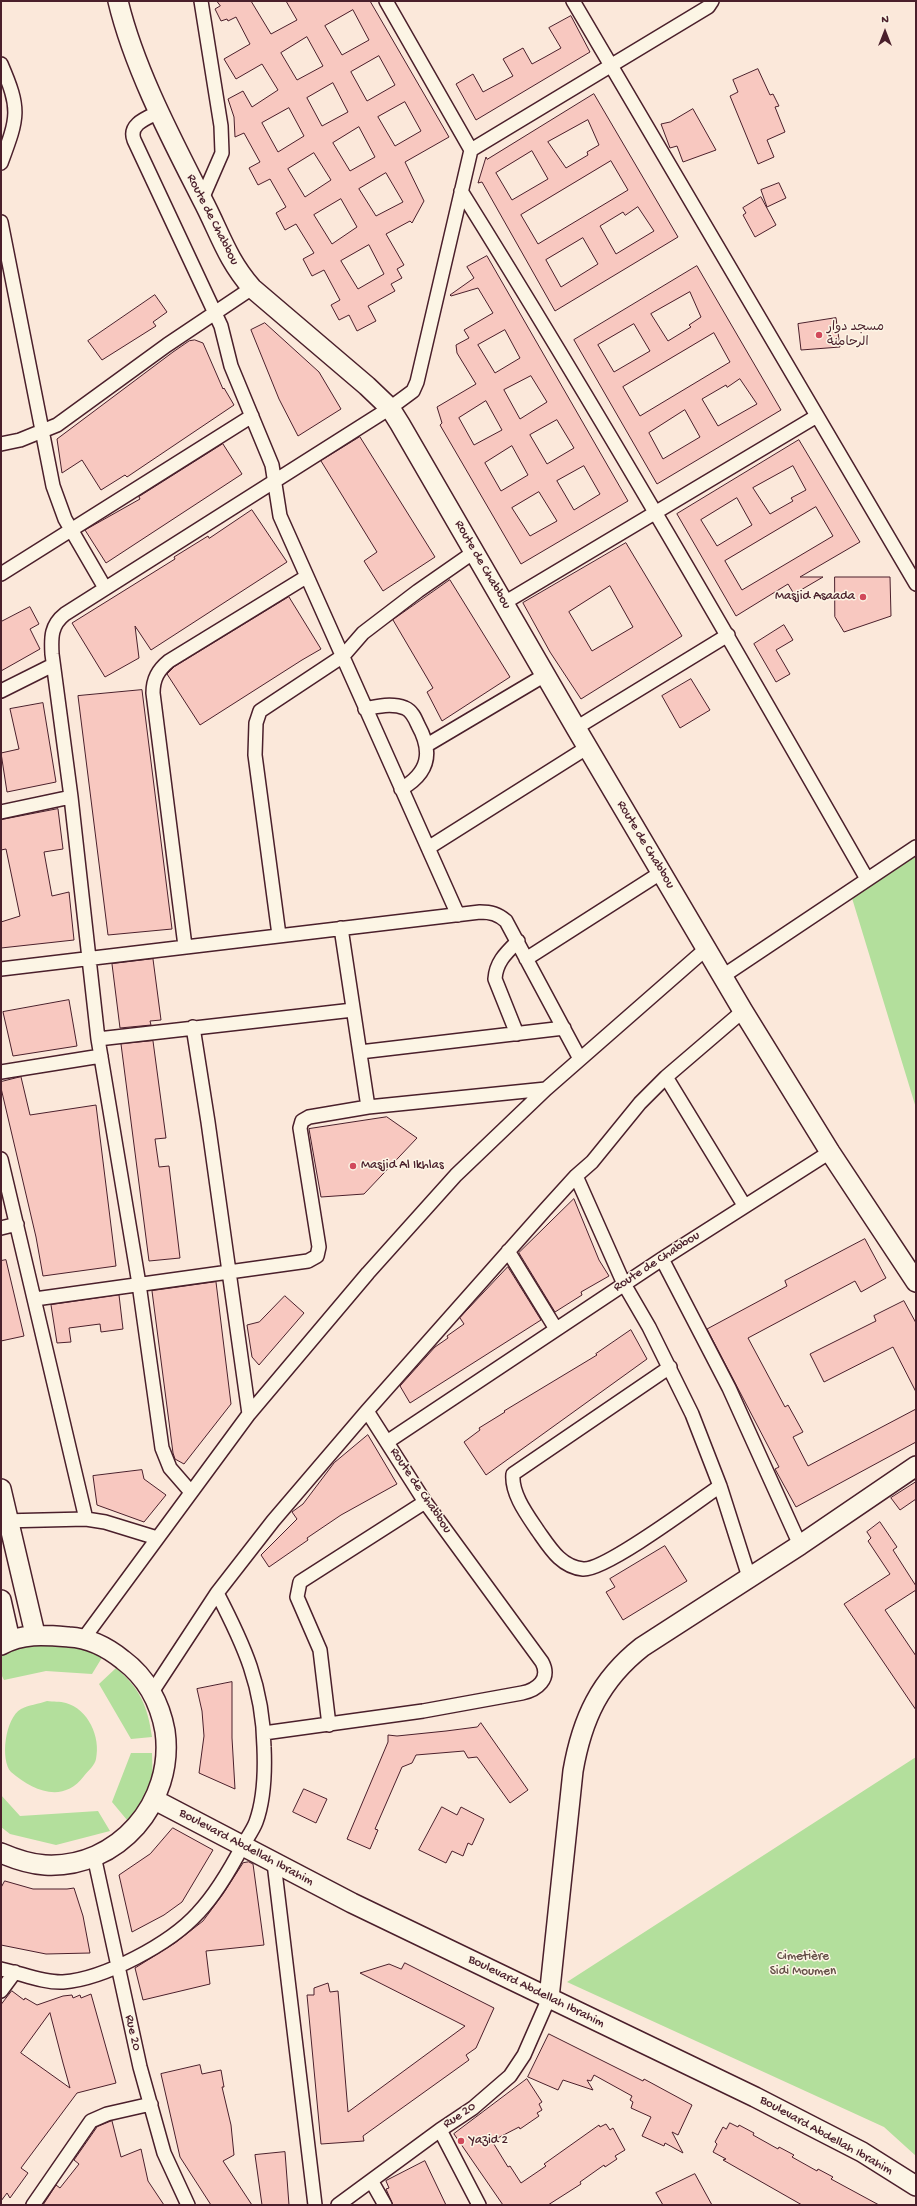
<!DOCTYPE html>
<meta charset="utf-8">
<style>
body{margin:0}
#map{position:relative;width:917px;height:2206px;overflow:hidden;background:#fbe8da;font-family:"Gochi Hand",sans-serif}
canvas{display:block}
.frame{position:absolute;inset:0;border:2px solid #4a1f2b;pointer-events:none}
.north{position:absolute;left:865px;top:12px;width:40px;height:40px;-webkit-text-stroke:3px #fcf5e5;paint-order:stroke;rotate:0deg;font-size:11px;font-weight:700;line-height:16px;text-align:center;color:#4a1f2b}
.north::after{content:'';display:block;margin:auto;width:14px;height:18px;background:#4a1f2b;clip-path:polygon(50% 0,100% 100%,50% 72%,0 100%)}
</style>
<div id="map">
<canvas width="917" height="2206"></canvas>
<div class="frame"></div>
<div class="north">N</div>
</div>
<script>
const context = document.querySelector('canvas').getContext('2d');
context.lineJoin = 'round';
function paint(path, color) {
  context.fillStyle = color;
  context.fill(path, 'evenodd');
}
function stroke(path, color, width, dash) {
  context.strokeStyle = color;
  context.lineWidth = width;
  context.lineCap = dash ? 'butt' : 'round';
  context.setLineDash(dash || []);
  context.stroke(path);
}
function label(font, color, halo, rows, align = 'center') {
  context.font = font + ' "Gochi Hand","Playpen Sans Arabic",sans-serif';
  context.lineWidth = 3;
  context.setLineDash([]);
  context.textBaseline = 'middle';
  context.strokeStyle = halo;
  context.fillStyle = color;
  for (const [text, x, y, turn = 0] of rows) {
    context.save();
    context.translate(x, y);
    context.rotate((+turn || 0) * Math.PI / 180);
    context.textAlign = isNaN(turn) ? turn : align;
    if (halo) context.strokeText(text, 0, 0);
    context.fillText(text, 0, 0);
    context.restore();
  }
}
const green = new Path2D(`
 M916 839V1108L848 885Z
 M75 1641 103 1656 92 1674 46 1671 4 1680 1 1674V1653L11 1647Z
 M116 1668C140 1688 148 1707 152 1737L131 1739 99 1684Z
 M47 1701C53 1702 60 1701 66 1703 88 1709 101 1737 96 1759 95 1765 88 1771 84 1776 63 1804 33 1791 11 1772 0 1760 5 1718 21 1709 28 1705 39 1704 47 1701Z
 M131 1753H152L153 1792 127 1820 112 1802Z
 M916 1757V2156L884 2127 567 1982Z
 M1 1795 20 1816 98 1811 110 1831 56 1845 10 1834 1 1827Z`);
const building = new Path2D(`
 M217 1H251L271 34 297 20 286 1H370L449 137 405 162 424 201 412 223 410 221 386 234 404 265 397 269 402 278 391 284 395 291 368 306 376 321 357 331 349 315 339 320 331 305 340 300 324 270 312 276 303 259 314 253 296 224 285 230 276 213 286 207 270 179 258 185 249 168 260 162 244 133 235 137 234 117 228 99 243 91 252 107 278 90 262 64 236 79 224 59 250 44 236 17 228 21 227 19 221 21 215 9 220 6ZM353 10 369 40 342 55 325 26ZM307 37 323 66 297 80 281 53ZM379 56 395 85 367 101 351 72ZM333 83 348 112 322 126 307 98ZM405 102 421 131 395 146 378 117ZM289 108 304 136 278 152 262 123ZM359 127 375 157 350 171 333 143ZM314 153 331 180 305 197 288 169ZM386 173 403 202 376 216 359 189ZM341 199 357 227 332 244 314 215ZM369 245 384 274 358 289 341 261Z
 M571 16 590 52 476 120 456 84 473 74 483 92 513 76 503 59 523 48 532 64 545 57 561 48 549 28Z
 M758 69 770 95 773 94 779 106 775 107 785 132 767 140 774 157 758 164 730 96 738 92 733 80Z
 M594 94 678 237 555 311 482 182 478 183 486 157 487 159ZM588 120 599 145 587 152 588 155 566 168 548 142ZM532 151 548 179 512 200 496 173ZM611 161 628 190 538 244 521 215ZM638 207 654 231 616 254 600 226 623 212 625 215ZM583 238 598 264 561 287 546 260Z
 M693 109 716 150 683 162 677 146 670 148 661 124 670 122Z
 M779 183 786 198 767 207 761 190Z
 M761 197 776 225 755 237 743 215 746 213 743 208Z
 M487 256 628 501 521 564 440 425 442 423 437 407 476 384 457 353 456 345 469 338 464 330 493 313 478 288 451 296 450 295 474 278 467 267ZM505 330 520 358 495 373 478 345ZM531 376 547 402 520 419 504 390ZM486 401 502 430 474 445 459 418ZM557 420 574 448 547 464 530 435ZM512 446 528 475 501 491 485 463ZM584 466 600 494 574 510 557 481ZM539 492 557 521 530 536 512 508Z
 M697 266 781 410 657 484 574 340ZM690 292 701 317 689 325 691 327 668 341 651 314ZM634 324 650 351 614 372 598 345ZM714 333 730 362 640 416 623 387ZM740 379 757 404 718 426 702 399 726 385 727 387ZM685 410 700 437 663 459 649 433Z
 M155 295 167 312 153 322 156 326 102 360 88 341Z
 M836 318 840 347 801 350 798 324Z
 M265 323 319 372 341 409 298 436 279 399 251 330Z
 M195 340 203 343 223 389 224 388 234 405 127 477 125 475 101 490 82 460 62 473 57 439 173 352 189 341Z
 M360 437 435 557 383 591 364 561 377 552 321 461Z
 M799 440 860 542 800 577H823L794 594 788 584 736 616 677 514ZM793 466 806 490 791 498 793 501 770 514 753 488ZM737 498 752 525 717 546 701 520ZM816 507 833 536 742 590 725 561Z
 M223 444 242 474 106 563 85 530 140 499 139 497Z
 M252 510 287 562 151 650 135 626 139 658 105 677 72 623 175 559 174 557 208 536 209 538Z
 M626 543 682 636 581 699 550 652 523 603ZM610 586 633 627 592 651 569 612Z
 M835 577H890L891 616 844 632 835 617Z
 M450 580 510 677 442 721 427 692 433 688 393 620Z
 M289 597 321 649 302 660 200 725 167 674 174 667Z
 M30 607 39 624 30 629 40 649 1 671V622Z
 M784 625 793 640 776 650 790 674 776 682 754 644Z
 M691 679 710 710 680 728 662 696Z
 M142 690 172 929 108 935 78 696Z
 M43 703 56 782 7 792 1 753 19 749 10 709Z
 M58 809 63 849 44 852 52 896 69 892 74 940 1 948V922L20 916 6 849 1 850V820Z
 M153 959 161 1020 150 1021 151 1025 120 1028 112 964Z
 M69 1000 77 1046 13 1056 3 1012Z
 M153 1041 166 1138 155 1139 159 1167 169 1166 180 1258 149 1261 121 1044Z
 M21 1077 30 1115 96 1105 116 1266 43 1276 36 1237 1 1088V1082Z
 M387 1117 417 1138 364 1194 321 1197 309 1129Z
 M574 1199 599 1260 609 1276 581 1292 582 1295 555 1312 519 1253Z
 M865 1239 886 1278 861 1292 855 1281 748 1338 785 1407 788 1405 803 1432 793 1437 808 1466 916 1409V1442L796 1507 775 1469 779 1467 707 1329 787 1286 785 1281Z
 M6 1260 24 1336 1 1341V1261Z
 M508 1267 541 1320 410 1403 400 1386 435 1347 448 1338 447 1336 464 1324 460 1318Z
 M216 1282 231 1404 184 1464 175 1459 173 1453 152 1291Z
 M119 1295 123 1329 101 1332 100 1324 69 1328 71 1342 57 1343 51 1305Z
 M285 1296 304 1313 259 1365 252 1357 247 1325 259 1322Z
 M904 1301 916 1323V1392L893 1347 824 1382 810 1354 876 1321 874 1316Z
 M631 1330 647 1359 486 1475 464 1442 480 1430 479 1428 505 1412 504 1411 597 1355 596 1354Z
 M368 1435 397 1484 341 1515 307 1538 308 1540 269 1567 261 1555 297 1519 292 1512 303 1504 334 1463Z
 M142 1470 144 1479 166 1495 144 1522 97 1505 93 1476Z
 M916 1482V1499L900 1510 891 1498Z
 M880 1522 897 1547 893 1550 916 1586V1590L885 1610 916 1656V1710L844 1604 890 1574 868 1541 871 1538 867 1532Z
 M665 1546 687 1581 623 1620 606 1592 615 1587 610 1579Z
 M232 1682V1738L235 1789 199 1773 204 1736 202 1711 197 1689Z
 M481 1723 528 1790 510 1803 477 1757 468 1758 464 1751 416 1755 412 1763 402 1767 375 1829 378 1830 370 1849 347 1839 388 1742V1735L397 1736 446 1731 477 1727Z
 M304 1789 327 1799 316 1823 293 1812Z
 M442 1807 457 1815 461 1807 484 1819 472 1845 468 1843 463 1856 452 1851 446 1863 419 1850Z
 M173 1828 213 1850 182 1902 164 1915 132 1932 119 1875 150 1854Z
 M249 1862 253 1864 264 1945 206 1951 210 1984 143 2000 135 1968 175 1943 203 1921 223 1894 243 1863Z
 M5 1881 33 1889H67L74 1888 83 1916 90 1953 46 1954 1 1945V1888Z
 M405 1963 494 2008 476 2048 466 2055 469 2060 363 2136 364 2141 321 2144 307 1995H314V1988L328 1983 330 1992 338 1991 348 2112 465 2026 360 1973 389 1964 401 1969Z
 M12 1991 24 2000 25 1998 37 2005 63 1996 72 1995 73 1998 80 1995 81 1998 91 1994 116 2083 77 2093 21 2168 28 2173 10 2198 7 2193 1 2201V2005ZM50 2013 63 2063 70 2088 21 2053Z
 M549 2034 643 2081 644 2079 692 2105 678 2135 672 2132 683 2153 665 2143 664 2146 642 2136 651 2117 631 2108 633 2102 630 2100 632 2096 594 2075 591 2081 587 2080 593 2090 563 2080 558 2090 528 2077Z
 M200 2065 202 2074 221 2070 224 2087H222L231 2125 234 2155 223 2161 252 2205H211L180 2157 161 2074Z
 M527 2079 542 2102 539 2104 542 2110 537 2113 539 2116 520 2129 519 2127 492 2141 508 2167 510 2166 521 2183 546 2166 544 2164 599 2125 600 2127 606 2124 610 2130 613 2128 625 2150 615 2156 617 2159 605 2167 604 2165 580 2182 581 2184 548 2205H503L454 2134Z
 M112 2121 121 2157 141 2149 148 2181 164 2205H43L56 2185 60 2188 79 2164 74 2160 97 2127Z
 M730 2123 738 2127 739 2125 754 2133 753 2135 778 2149 779 2147 794 2155 792 2157 817 2171 818 2169 833 2177 831 2179 879 2205H802L723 2160 726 2159 713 2152 717 2144 715 2142 723 2127 726 2129Z
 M285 2152 289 2205H262L255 2155Z
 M425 2161 446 2205H393L386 2189 389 2188 386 2181Z
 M695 2174 712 2205H663L656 2193Z`);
const street = new Path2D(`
 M201 1 221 126 222 153 202 199
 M573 1 916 584
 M1 64C21 110 18 117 1 163
 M159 112C147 118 128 124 134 140L221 326 231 366 272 465 280 516 458 915
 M471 150 708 7 712 1
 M461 191C602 417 735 648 867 879
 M1 222 53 486 65 519 105 588
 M1 444 20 440 57 425 167 345 252 288
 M1 574 252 416
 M504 603 817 416
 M1 691 53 665
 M365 709C378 706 392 703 405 708 412 711 415 718 418 725 433 752 429 773 401 789
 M576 728 728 635
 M427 745 545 675
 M1 812 71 797
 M428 848 588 747
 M341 928 368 1107
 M279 935 255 755 256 723 260 711 343 656 363 633 418 591 474 552
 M185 946 153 693C153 679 158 670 169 661L306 577
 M526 959 662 872
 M1 969 480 912C491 912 498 914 506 921L580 1059
 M723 976 916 847
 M193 1027 208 1122 249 1414
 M517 1034 495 979C496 962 506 953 518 941
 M98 1039 353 1010
 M360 1052 564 1028
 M1 1072 101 1056
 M666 1077 744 1205
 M1 1159 86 1519
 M576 1176 624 1284 649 1327 692 1414 720 1486 749 1577
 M1 1228 17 1224
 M508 1251 556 1329
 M662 1259 729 1388 800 1545
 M35 1299 308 1261 317 1256 319 1247 300 1128 302 1121 309 1117 368 1107 546 1089
 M670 1367 513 1474C511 1494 528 1516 538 1531 550 1548 561 1567 583 1569 605 1571 697 1502 720 1486
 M387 1442 662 1259 830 1152
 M190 1491 170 1468 162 1448 139 1284 98 1039 71 797 52 654C51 637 51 625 65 614L390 408 413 391 417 382 471 150 386 1
 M2 1521 86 1519 105 1522 157 1538
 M217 1593 273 1521 367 1411 545 1210 576 1176 592 1162 640 1103 666 1077 743 1011
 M84 1638 249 1414 368 1273 456 1175 546 1089 707 948
 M329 1725 320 1650 297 1597 300 1582 425 1502
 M264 1733 423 1711 522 1693C537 1690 551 1679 542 1662L425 1502 367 1411
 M94 1856 140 2067 164 2153 188 2205
 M274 1863 315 2205
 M1 1969C21 1973 43 1983 63 1982 104 1979 170 1944 198 1913 216 1894 231 1868 243 1845 247 1838 253 1830 256 1822 264 1800 265 1770 264 1747 263 1686 244 1645 217 1593L152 1692
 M1 1991 15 1972
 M440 2130 479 2205
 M372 2182 385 2205
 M33 2205 91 2121 107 2114 151 2104
 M338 2205 440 2130 473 2108 510 2076 524 2055 549 1998`);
const secondary = new Path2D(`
 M118 1C134 68 171 138 202 199 220 233 226 258 252 288L367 386 390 408 400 424 576 728 743 1011 830 1152 916 1282
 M1 1489 35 1634
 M1 1600 10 1640
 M1 1645C23 1633 44 1635 69 1637 89 1638 107 1647 123 1660 146 1677 160 1703 165 1731 175 1802 118 1869 45 1865 29 1864 15 1859 1 1853
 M155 1800 352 1903 755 2097 862 2152 916 2186
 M549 1998 573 1771C582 1719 600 1680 642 1647L800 1545 916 1466`);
const markers = [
 [819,335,4,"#d1495b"],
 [863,597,4,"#d1495b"],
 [353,1166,4,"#d1495b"],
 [461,2141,4,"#d1495b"]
];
const streetNames = [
 ["Route de Chabbou",212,220,63],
 ["Route de Chabbou",482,565,60],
 ["Route de Chabbou",645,845,59],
 ["Route de Chabbou",657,1262,-33],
 ["Route de Chabbou",420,1491,56],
 ["Boulevard Abdellah Ibrahim",246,1848,28],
 ["Boulevard Abdellah Ibrahim",536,1992,26],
 ["Rue 20",132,2033,77],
 ["Rue 20",460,2116,-34],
 ["Boulevard Abdellah Ibrahim",826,2136,29]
];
const poiNames = [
 ["مسجد دوار",827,328],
 ["الرحامنة",827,343],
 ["Masjid Asaada",855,597,"right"],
 ["Masjid Al Ikhlas",361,1166],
 ["Yazid 2",469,2141]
];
const parkNames = [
 ["Cimetière",803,1957],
 ["Sidi Moumen",803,1972]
];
paint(green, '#b3df9c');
paint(building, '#f8c8c0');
stroke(building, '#4a1f2b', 1);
stroke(street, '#4a1f2b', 16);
stroke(secondary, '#4a1f2b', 22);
stroke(street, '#fcf5e5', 13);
stroke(secondary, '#fcf5e5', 19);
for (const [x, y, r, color] of markers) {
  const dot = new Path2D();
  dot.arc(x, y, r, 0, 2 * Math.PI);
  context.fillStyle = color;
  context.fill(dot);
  stroke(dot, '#fcf5e5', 1.5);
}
label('13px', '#4a1f2b', '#fcf5e5', streetNames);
label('13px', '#4a1f2b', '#fcf5e5', poiNames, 'left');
label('13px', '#644f47', '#fcf5e5', parkNames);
</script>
